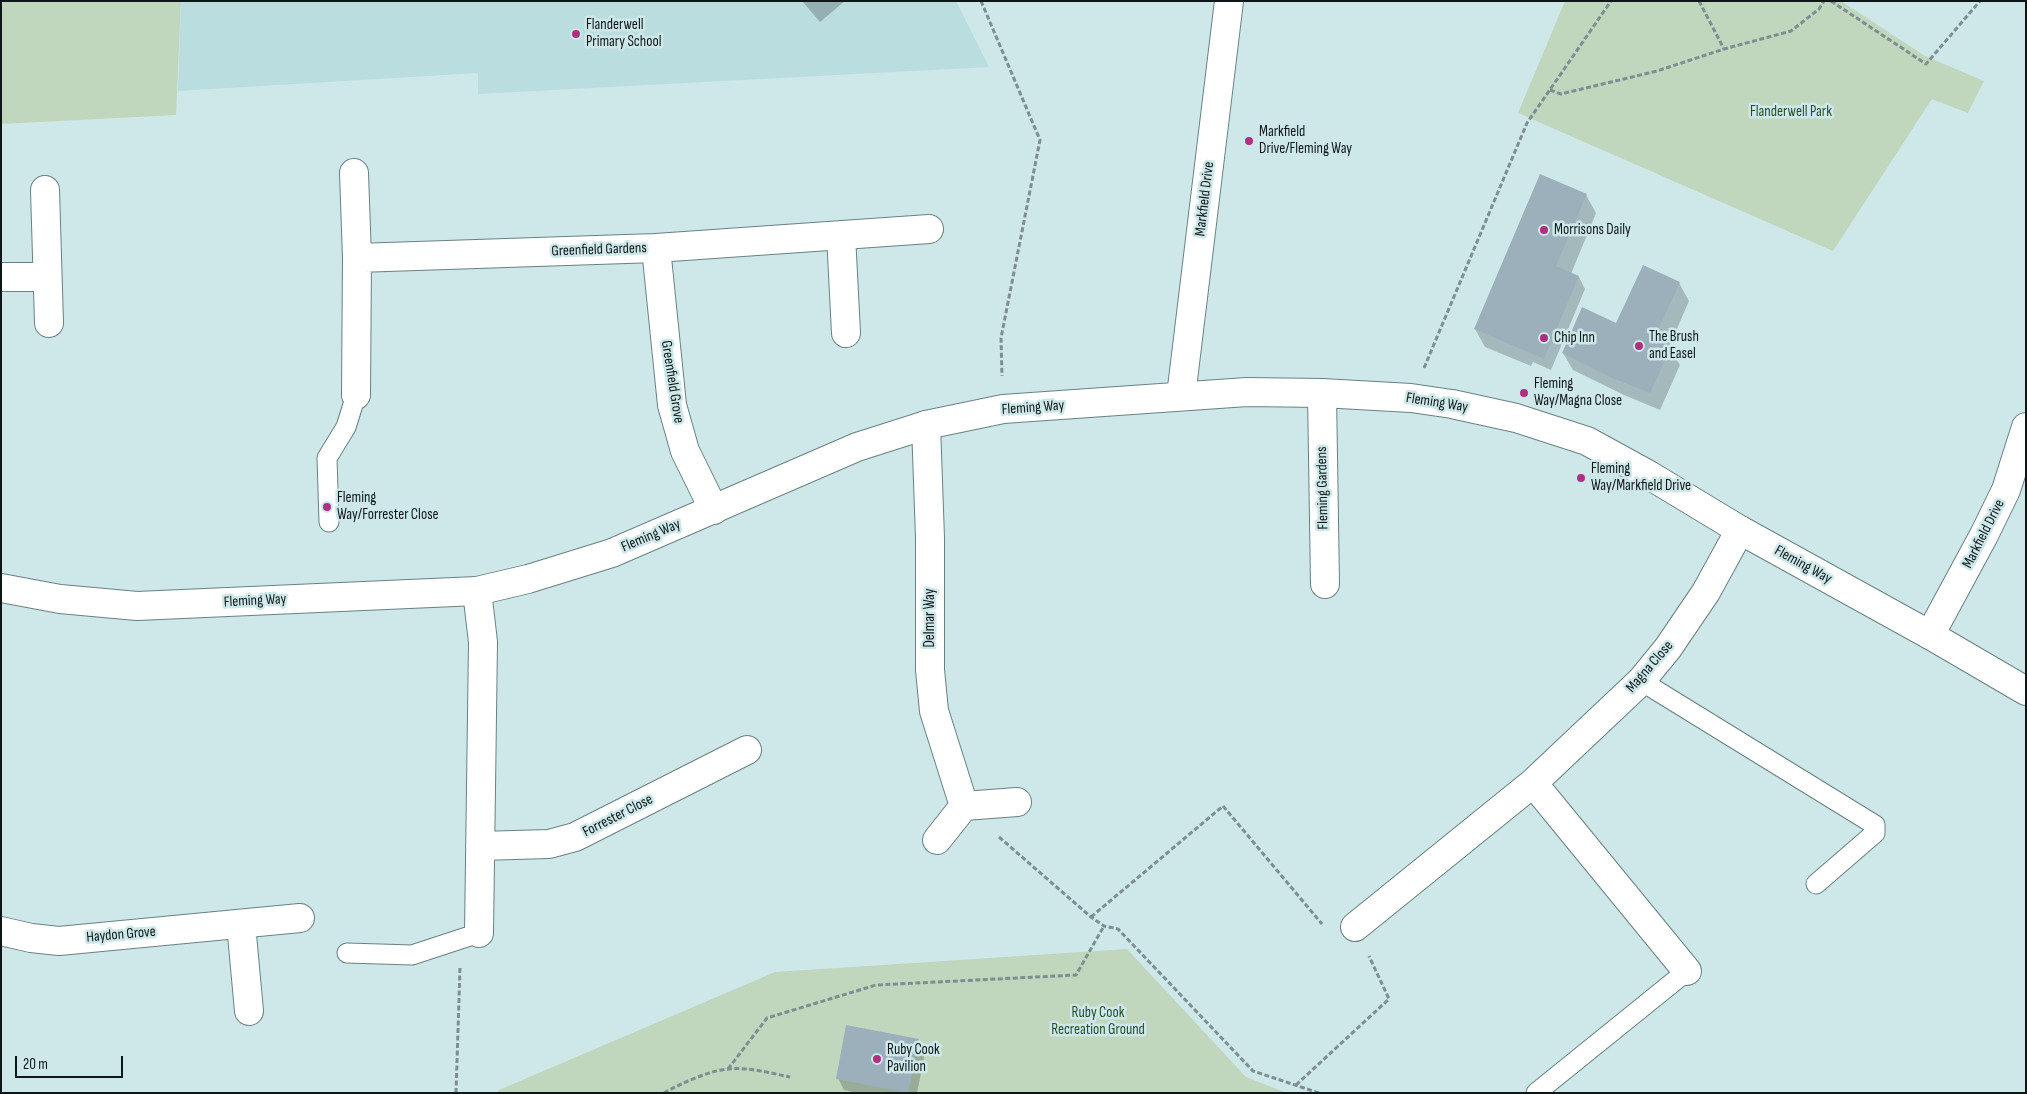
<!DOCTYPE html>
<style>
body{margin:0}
#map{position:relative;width:2027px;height:1094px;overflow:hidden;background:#cee8ea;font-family:"Sofia Sans Condensed",sans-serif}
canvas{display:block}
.frame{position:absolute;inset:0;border:2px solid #0d1617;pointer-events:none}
.scale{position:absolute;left:15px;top:1056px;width:108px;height:22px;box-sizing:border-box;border:2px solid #0d1617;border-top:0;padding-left:6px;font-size:15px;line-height:18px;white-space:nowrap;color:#0d1617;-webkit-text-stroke:4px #cee8ea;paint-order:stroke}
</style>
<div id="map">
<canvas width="2027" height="1094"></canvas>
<div class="frame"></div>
<div class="scale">20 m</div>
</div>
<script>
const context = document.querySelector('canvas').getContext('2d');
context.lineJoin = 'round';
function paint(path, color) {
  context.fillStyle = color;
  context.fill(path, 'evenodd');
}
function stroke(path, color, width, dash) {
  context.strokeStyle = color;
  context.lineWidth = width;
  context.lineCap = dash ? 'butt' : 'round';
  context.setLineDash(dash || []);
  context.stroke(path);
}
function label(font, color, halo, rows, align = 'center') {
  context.font = font + ' "Sofia Sans Condensed",sans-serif';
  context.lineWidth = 5;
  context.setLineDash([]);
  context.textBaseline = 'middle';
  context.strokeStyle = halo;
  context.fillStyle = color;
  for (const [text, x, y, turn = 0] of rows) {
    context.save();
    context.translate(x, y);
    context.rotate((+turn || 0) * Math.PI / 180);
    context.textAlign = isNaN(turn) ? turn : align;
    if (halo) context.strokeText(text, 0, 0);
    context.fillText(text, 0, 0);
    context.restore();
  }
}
const built = new Path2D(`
 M181 1H956L989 67 478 94V73L178 91Z`);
const green = new Path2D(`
 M1 1H181L176 115 1 124Z
 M1565 1H1841L1925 56 1984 81 1968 113 1932 99 1833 251 1518 113Z
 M1127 949 1246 1077 1287 1093H497L499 1090 775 972Z`);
const shadow = new Path2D(`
 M802 1H845L820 22Z
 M1586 195 1596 213 1571 274 1579 277 1585 289 1551 370 1533 362 1531 366 1485 347 1475 329Z
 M1679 283 1689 301 1669 347 1680 365 1660 410 1624 395 1573 370 1563 353 1617 325Z
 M918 1041 925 1053 917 1093H856L844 1090 838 1078Z`);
const building = new Path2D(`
 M1540 174 1587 194 1556 266 1579 276 1544 359 1474 329Z
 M1643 265 1680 282 1654 339 1671 347 1650 393 1612 378 1562 353 1582 307 1616 323Z
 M846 1025 919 1039 908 1093 836 1079Z`);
const path = new Path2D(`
 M981 1 1040 140 1001 338 1002 376
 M1699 1 1724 49
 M1831 1 1926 64 1980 1
 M1550 90 1561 94 1657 71 1724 49 1791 31 1819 9 1824 1
 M1424 368 1527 123 1611 1
 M999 837 1091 917 1104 926 1118 929 1253 1071 1319 1093
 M1091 917 1223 806 1322 924
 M728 1069 767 1018 876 985 1076 975 1104 926
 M1296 1085 1389 999 1369 956
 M456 1093 460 968
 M664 1093C680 1084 710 1070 729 1069 749 1067 770 1073 790 1077`);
const service = new Path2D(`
 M329 522 327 458 346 427 356 395
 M1641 681 1875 825V833L1816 884
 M347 953 412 955 479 933
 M1536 1093 1687 971`);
const minor = new Path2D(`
 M354 173 357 258 356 395
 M45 190 49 323
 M841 235 846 333
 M656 248 672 405 685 451 714 510
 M357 258 656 248 929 229
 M1 277H47
 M1322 393 1325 584
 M1181 396 1229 1
 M926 425 930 538V670L934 711 964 806
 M477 591 483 642 479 933
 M1930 635 1984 535 2006 490 2026 427
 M1533 783 1687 971
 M937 840 964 806 1017 802
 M480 846 549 844 575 837 747 750
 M241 924 249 1011
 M1355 927 1533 783 1641 681 1668 648 1706 592 1740 530
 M1 931 31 938 59 941 300 918`);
const tertiary = new Path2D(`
 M1 588 60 599 137 606 477 591 528 579 612 553 857 447 926 425 1003 409 1247 392 1322 393 1411 398 1452 404 1516 418 1587 441 1649 475 1740 530 1930 635 2026 691`);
const markers = [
 [576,34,5,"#ae3080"],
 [1249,141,5,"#ae3080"],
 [1544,230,5,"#ae3080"],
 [1544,338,5,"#ae3080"],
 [1639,346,5,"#ae3080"],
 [1524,393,5,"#ae3080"],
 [1581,478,5,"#ae3080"],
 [327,507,5,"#ae3080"],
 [877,1059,5,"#ae3080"]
];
const poiNames = [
 ["Flanderwell",586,25],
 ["Primary School",586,42],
 ["Markfield",1259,132],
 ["Drive/Fleming Way",1259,149],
 ["Morrisons Daily",1554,230],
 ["The Brush",1649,337],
 ["and Easel",1649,354],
 ["Chip Inn",1554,338],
 ["Fleming",1534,384],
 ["Way/Magna Close",1534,401],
 ["Fleming",1591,469],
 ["Way/Markfield Drive",1591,486],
 ["Fleming",337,498],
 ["Way/Forrester Close",337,515],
 ["Ruby Cook",887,1050],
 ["Pavilion",887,1067]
];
const parkNames = [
 ["Flanderwell Park",1791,112],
 ["Ruby Cook",1098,1013],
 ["Recreation Ground",1098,1030]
];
const streetNames = [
 ["Markfield Drive",1205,199,-83],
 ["Greenfield Gardens",599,250,-2],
 ["Greenfield Grove",672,382,81],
 ["Fleming Way",1437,403,9],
 ["Fleming Way",1033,408,-4],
 ["Fleming Gardens",1323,488,-91],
 ["Markfield Drive",1984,534,-63],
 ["Fleming Way",651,536,-23],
 ["Fleming Way",1803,565,29],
 ["Fleming Way",255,601,-3],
 ["Delmar Way",930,618,-90],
 ["Magna Close",1650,667,-49],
 ["Forrester Close",618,816,-27],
 ["Haydon Grove",121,935,-5]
];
paint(built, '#badddf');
paint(green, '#c0d7be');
paint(shadow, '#0003');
paint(building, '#9bb0ba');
stroke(service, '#698182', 21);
stroke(minor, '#698182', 30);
stroke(tertiary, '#698182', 30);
stroke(path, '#7d8f91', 3, [5, 2.5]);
stroke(service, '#fff', 19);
stroke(minor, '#fff', 28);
stroke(tertiary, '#fff', 28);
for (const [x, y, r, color] of markers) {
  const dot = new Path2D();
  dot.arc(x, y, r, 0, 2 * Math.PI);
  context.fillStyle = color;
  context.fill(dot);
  stroke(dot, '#cee8ea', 2);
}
label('15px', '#0d1617', '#cee8ea', poiNames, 'left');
label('15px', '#264f24', '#cee8ea', parkNames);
label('15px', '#0d1617', '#cee8ea', streetNames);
</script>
